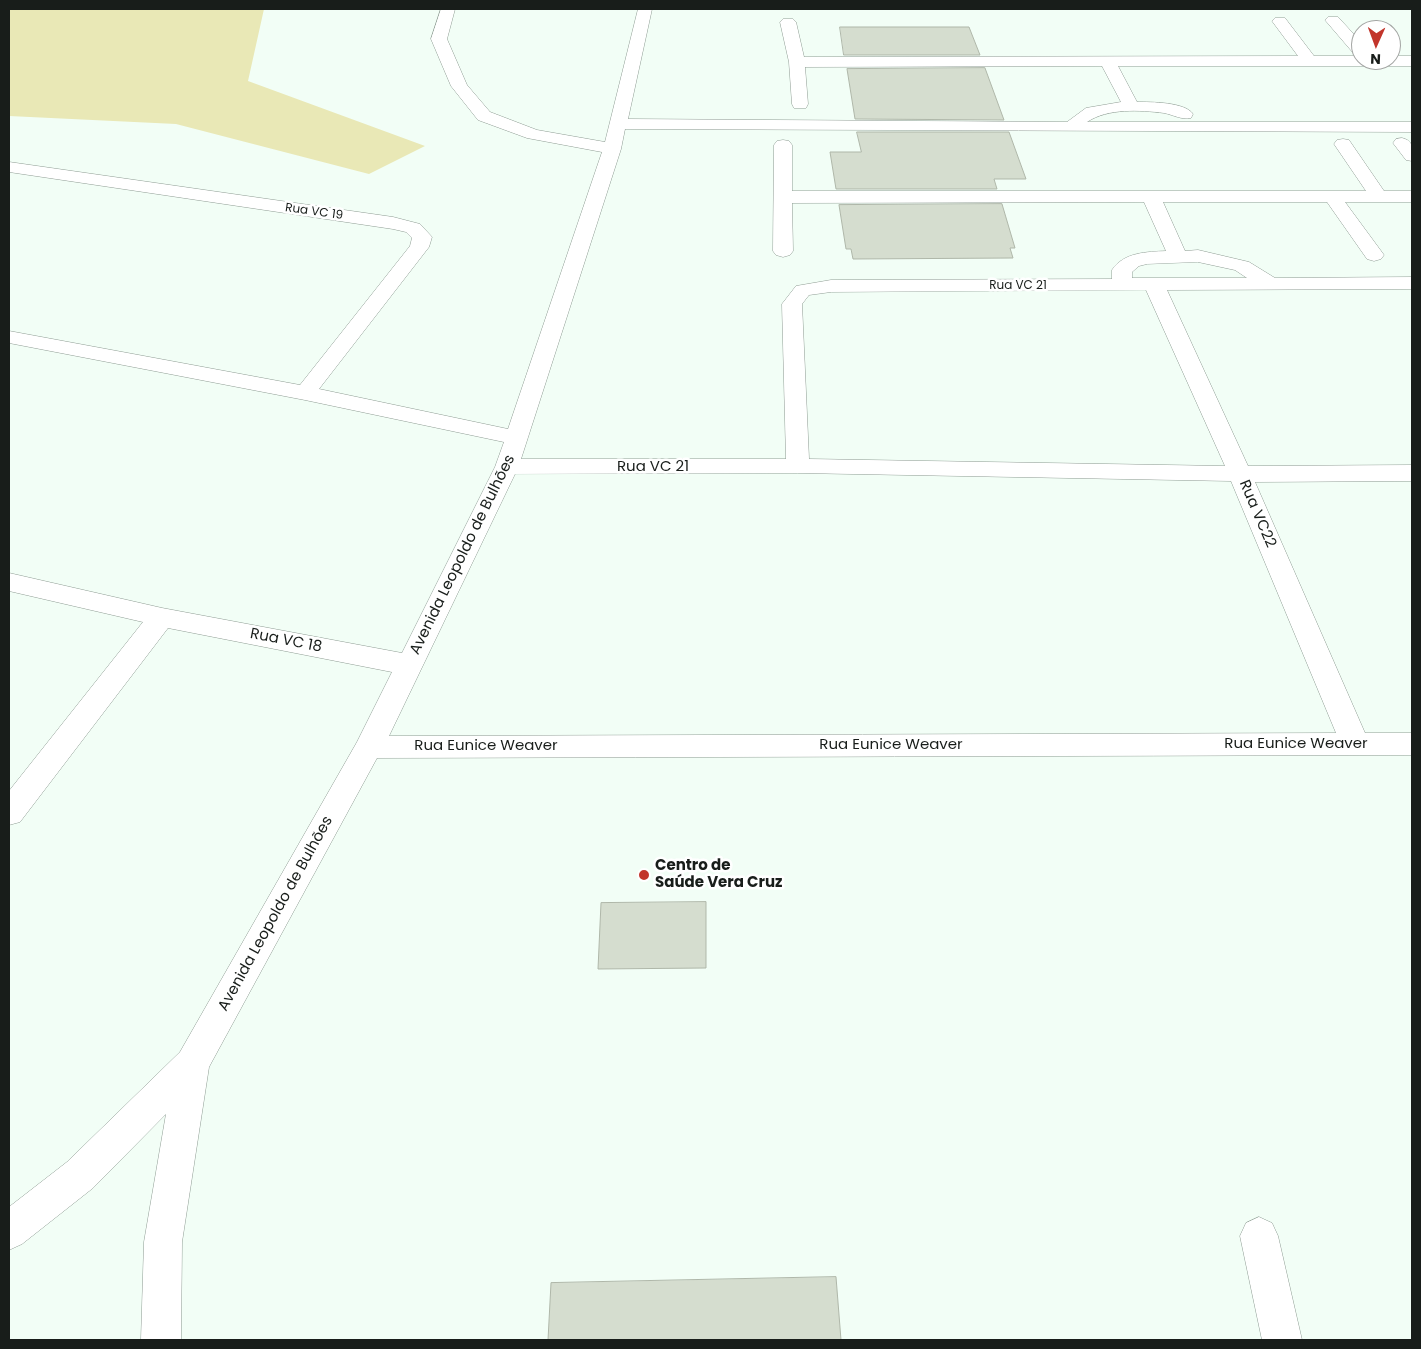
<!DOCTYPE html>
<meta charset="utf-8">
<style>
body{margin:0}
#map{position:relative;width:1421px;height:1349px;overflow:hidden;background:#f2fef6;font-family:Poppins,sans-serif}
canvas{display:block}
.frame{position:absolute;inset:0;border:10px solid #181d1a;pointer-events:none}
.north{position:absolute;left:1351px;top:20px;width:50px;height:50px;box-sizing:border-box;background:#fff;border:1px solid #a3a5a3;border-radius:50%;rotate:182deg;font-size:14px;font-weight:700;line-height:20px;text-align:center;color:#181d1a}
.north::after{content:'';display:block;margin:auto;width:18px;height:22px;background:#c2352b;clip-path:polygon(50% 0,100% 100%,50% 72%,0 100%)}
</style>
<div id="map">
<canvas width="1421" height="1349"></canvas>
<div class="frame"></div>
<div class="north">N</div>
</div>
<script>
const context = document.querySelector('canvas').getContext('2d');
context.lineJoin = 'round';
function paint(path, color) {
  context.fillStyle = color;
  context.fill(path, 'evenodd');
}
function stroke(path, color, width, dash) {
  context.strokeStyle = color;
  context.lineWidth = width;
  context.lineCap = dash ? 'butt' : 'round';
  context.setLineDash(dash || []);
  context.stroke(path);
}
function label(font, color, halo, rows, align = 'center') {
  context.font = font + ' Poppins,sans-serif';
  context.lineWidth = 5;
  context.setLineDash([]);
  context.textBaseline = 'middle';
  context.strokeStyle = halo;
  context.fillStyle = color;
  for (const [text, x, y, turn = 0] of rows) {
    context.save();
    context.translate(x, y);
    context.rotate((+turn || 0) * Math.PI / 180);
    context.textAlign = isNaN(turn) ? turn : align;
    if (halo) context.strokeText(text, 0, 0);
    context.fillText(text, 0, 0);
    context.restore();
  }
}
const green = new Path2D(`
 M9 9H264L248 81 425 146 369 174 176 124 9 116Z`);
const building = new Path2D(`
 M840 27H969L980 55H844Z
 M985 68 1004 120 855 119 847 69Z
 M857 132H1009L1026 179H994L997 189H836L830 152H861Z
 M1002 204 1015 248H1010L1013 258 853 259 851 249H846L839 205Z
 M706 902V968L598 969 601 903Z
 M836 1277 841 1340H548L551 1283Z`);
const minor = new Path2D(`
 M441 9H455L447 39 467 85 490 112 537 130 605 142 638 9H652L628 119 1067 122 1086 108 1121 102 1102 66 805 67 808 104 806 108H794L792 104 789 62 780 22 783 19H793L796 22 804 57 1298 56 1272 21 1275 18H1285L1314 56H1359L1355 55 1325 20 1328 17H1338L1361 42V60H1391V56H1412V66H1118L1137 102C1151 102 1185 102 1193 114L1191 118C1181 120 1174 115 1164 113 1140 110 1108 108 1087 122H1412V132L625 129 621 149 521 459H786L782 304 796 286 831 280 1112 279V270C1124 252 1147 252 1166 251L1144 202 792 203 793 251 790 255 783 257 776 255 773 251 774 145 777 141 783 140 789 141 792 145V191H1366L1334 144 1337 140 1343 139 1349 140 1384 191H1412V202H1345L1384 255 1381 259 1374 261 1367 259 1327 202H1163L1185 251 1198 250 1249 262 1275 278 1412 277V289L1167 290 1248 466 1412 465V481L1255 482 1365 733H1412V755L377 758 209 1067 182 1242 181 1340H141L144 1242 166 1114 93 1188 22 1244 9 1250V1207L67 1162 180 1052 357 742 392 672 168 628 20 822 9 825V791L143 622 9 591V573L162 608 402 653 495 467 504 442 305 400 9 343V331L300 385 410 246 412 238 406 232 393 229 9 172V162L393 217 420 224 432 237 429 247 319 389 508 429 602 152 527 138 478 120 451 86 431 39ZM1198 262 1235 270 1247 278H1132V272L1139 266 1147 264ZM1146 290 1225 466 809 459 802 304 809 295 831 292ZM798 473 1231 481 1336 733 389 736 515 474Z
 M1402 138C1415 141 1412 150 1412 161L1406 160 1393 143 1396 139Z
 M1259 1217 1272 1223 1278 1236 1302 1340H1262L1240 1236 1246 1223Z`);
const markers = [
 [644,875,6,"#c2352b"]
];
const farStreetnames = [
 ["Rua VC 19",314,212,8],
 ["Rua VC 21",1018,286]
];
const streetNames = [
 ["Rua VC 21",653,467],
 ["Rua VC22",1257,514,67],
 ["Avenida Leopoldo de Bulhões",463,555,-64],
 ["Rua VC 18",286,641,11],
 ["Rua Eunice Weaver",1296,744],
 ["Rua Eunice Weaver",891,745],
 ["Rua Eunice Weaver",486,746],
 ["Avenida Leopoldo de Bulhões",276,914,-61]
];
const poiNames = [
 ["Centro de",655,866],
 ["Saúde Vera Cruz",655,883]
];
paint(green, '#e9e8b6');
paint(building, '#d5ddcf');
stroke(building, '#afb7a9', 1);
stroke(minor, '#8e9c93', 1);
paint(minor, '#fff');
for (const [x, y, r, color] of markers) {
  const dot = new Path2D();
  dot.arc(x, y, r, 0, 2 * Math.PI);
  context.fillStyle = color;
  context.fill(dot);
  stroke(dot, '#fff', 2);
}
label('12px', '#181d1a', '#fff', farStreetnames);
label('15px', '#181d1a', '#fff', streetNames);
label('bold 15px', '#181d1a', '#fff', poiNames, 'left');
</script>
